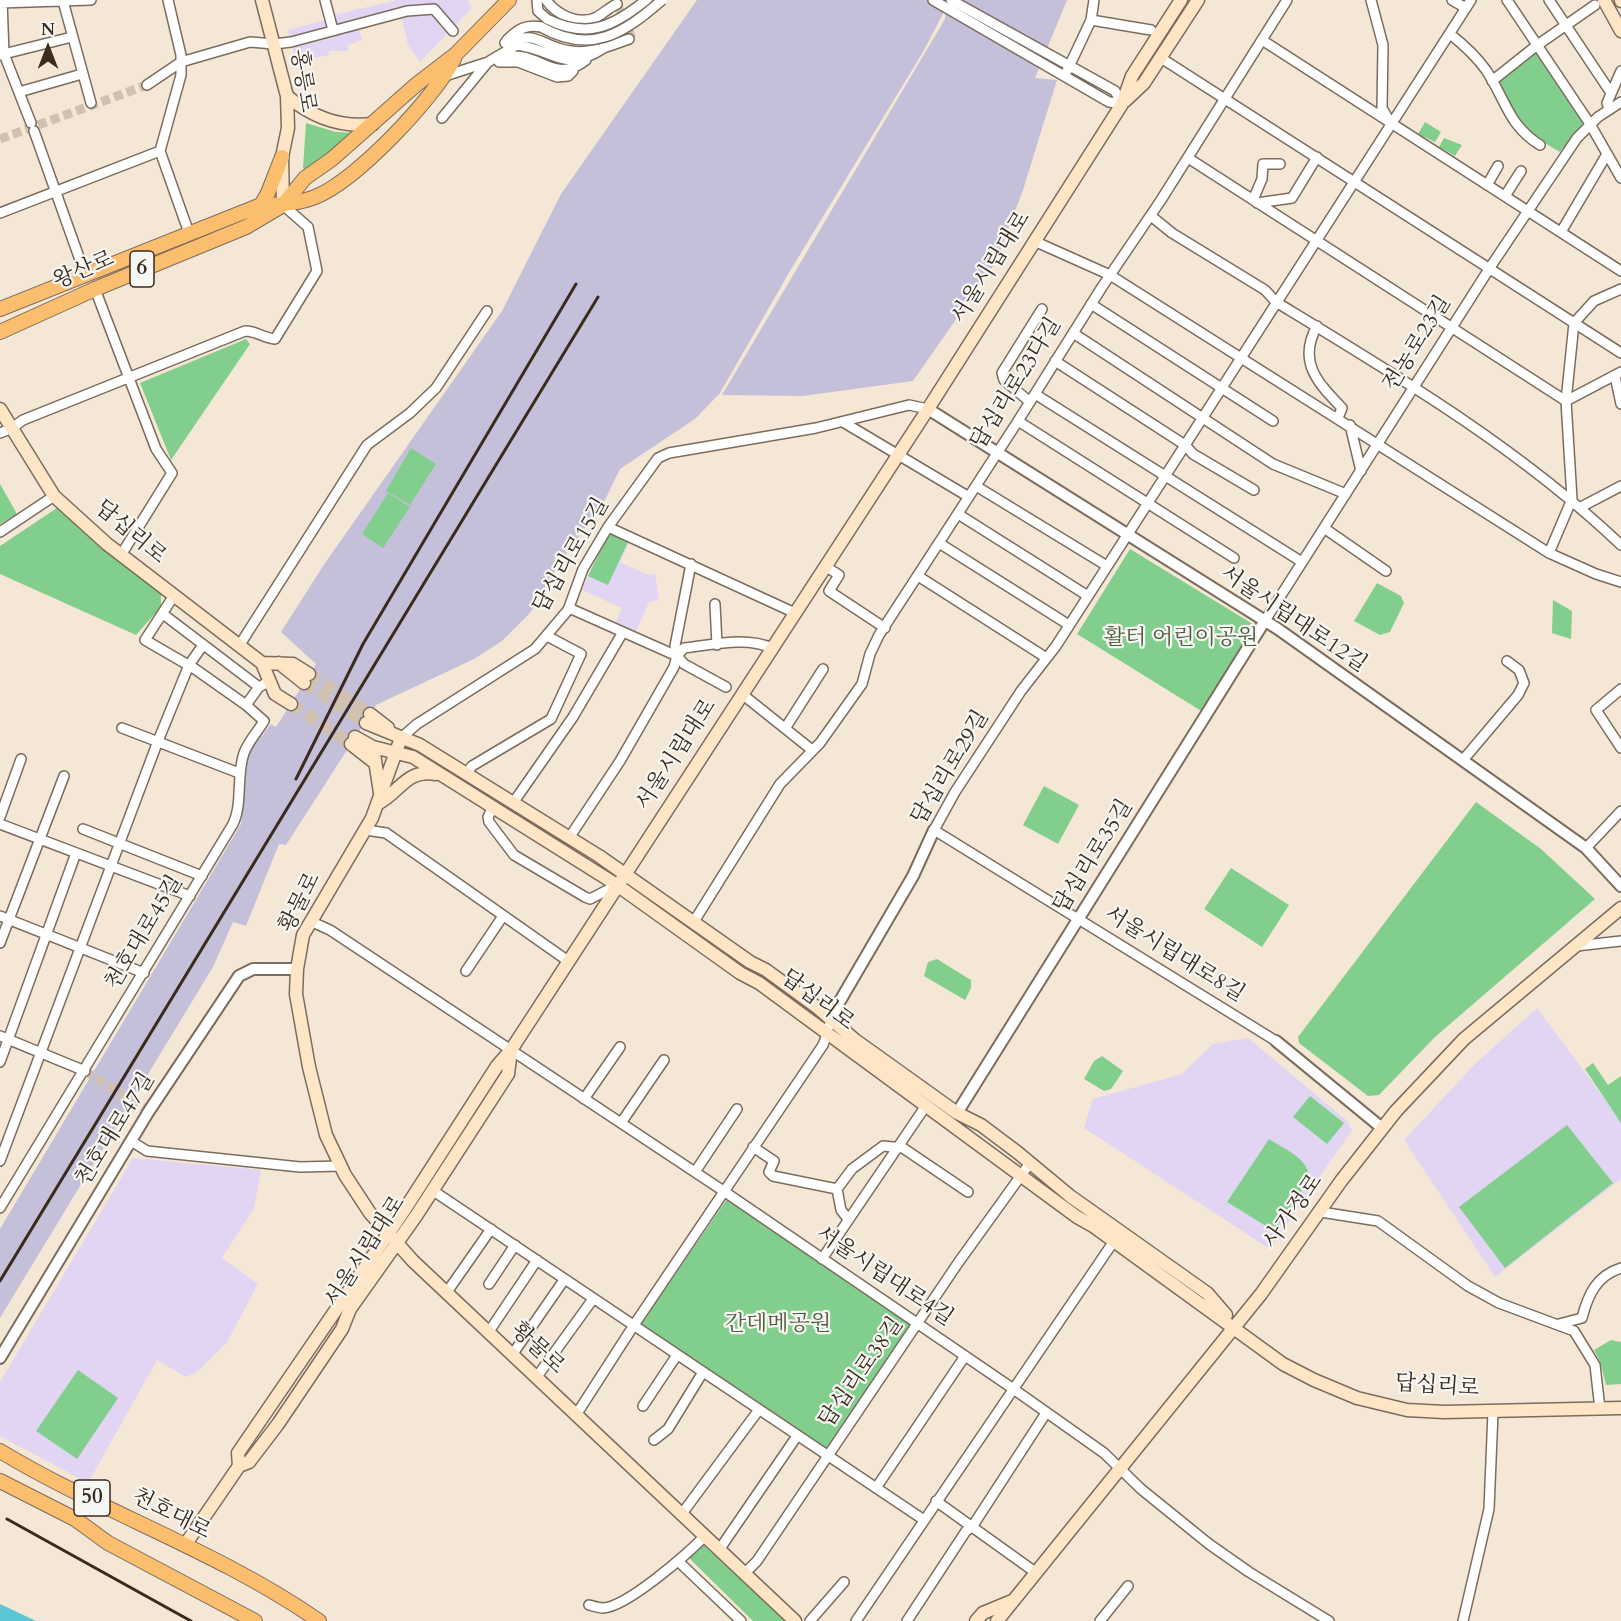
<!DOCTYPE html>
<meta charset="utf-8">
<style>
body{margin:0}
#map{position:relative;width:1621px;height:1621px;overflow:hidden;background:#f5e7d5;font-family:Cardo,serif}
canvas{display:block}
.north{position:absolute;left:18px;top:18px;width:60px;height:60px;-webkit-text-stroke:4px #f6f6f2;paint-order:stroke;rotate:0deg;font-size:16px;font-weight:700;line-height:24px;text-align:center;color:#3b2a1e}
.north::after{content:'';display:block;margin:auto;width:21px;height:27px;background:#3b2a1e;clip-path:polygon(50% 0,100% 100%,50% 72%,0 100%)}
</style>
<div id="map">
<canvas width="1621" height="1621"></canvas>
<div class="north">N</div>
</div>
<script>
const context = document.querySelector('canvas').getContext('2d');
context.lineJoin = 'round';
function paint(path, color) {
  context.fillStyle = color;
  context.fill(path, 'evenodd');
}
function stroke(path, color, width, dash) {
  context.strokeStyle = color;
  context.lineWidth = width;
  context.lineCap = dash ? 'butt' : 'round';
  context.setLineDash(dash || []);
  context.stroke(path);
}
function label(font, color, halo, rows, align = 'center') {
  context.font = font + ' Cardo,"Noto Serif KR",serif';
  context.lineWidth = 4.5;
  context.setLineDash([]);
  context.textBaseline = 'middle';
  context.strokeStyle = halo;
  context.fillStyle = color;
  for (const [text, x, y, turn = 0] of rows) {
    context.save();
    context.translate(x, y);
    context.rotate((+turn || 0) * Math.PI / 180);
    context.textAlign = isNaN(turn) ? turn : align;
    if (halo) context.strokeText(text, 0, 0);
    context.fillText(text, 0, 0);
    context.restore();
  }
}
const built = new Path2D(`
 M397 0H468L472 8 420 62 408 45 401 14 358 25 362 40 348 45V51H329V55L296 62 288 30 330 19V16Z
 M609 530 630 540 620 562 649 575 655 574 659 600 649 602 636 631 616 622 622 608 582 590Z
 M1537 1008 1621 1121V1179L1495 1277 1404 1140 1475 1064Z
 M1248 1038 1347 1121 1352 1130 1270 1249 1084 1128 1093 1099 1182 1074 1213 1044Z
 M133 1158 261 1170 254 1208 222 1258 258 1284 227 1342 197 1372 186 1377 157 1360 88 1483 0 1436V1382Z`);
const industrial = new Path2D(`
 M697 0H946L947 4 948 0H1067L1035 78 1057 80 1023 190 996 262 913 381 803 396 722 395 945 19 946 8 923 52 790 271 720 393 695 419 620 469 606 498 550 578 530 613 502 641 474 659 376 705 286 845 279 844 246 926 233 922 213 967 0 1318V1229L241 824 248 753 271 724 276 727 316 664 281 632 323 566 502 311 561 194Z`);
const green = new Path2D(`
 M1535 49 1583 122 1578 132 1560 152 1521 129 1494 82Z
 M1425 122 1441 132 1435 142 1418 134Z
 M306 123 336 132 356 133 306 171 303 168Z
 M1444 138 1462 145 1455 156 1439 147Z
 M246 339 250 344 171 460 140 383Z
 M411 448 436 464 410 505 386 491Z
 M0 484 17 514 0 524Z
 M388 493 410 507 383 548 362 534Z
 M57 508 161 588V607L136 635 0 574V546Z
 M609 533 628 542 608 585 588 576Z
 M1130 549 1256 626 1203 712 1077 634Z
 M1377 583 1401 596 1404 603 1390 632 1380 635 1354 621Z
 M1553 600 1572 611 1571 639 1552 633Z
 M1044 786 1079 805 1058 844 1023 825Z
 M1476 802 1541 849 1595 899 1435 1037 1379 1095 1368 1096 1299 1043 1298 1037Z
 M1231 868 1289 905 1262 947 1204 909Z
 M937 959 971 980V988L965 1000 924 976 928 962Z
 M1102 1056 1123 1071 1111 1089 1104 1091 1084 1079 1094 1061Z
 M1593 1063 1608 1085 1621 1076V1123L1585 1069Z
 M1310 1096 1344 1123 1327 1144 1293 1117Z
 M1567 1125 1613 1183 1505 1268 1459 1207Z
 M1269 1139C1284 1149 1311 1159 1309 1180L1274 1231 1227 1202Z
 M727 1199 915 1327 828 1452 641 1324Z
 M1611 1340 1621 1342V1384L1606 1385 1600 1361 1594 1350Z
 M78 1370 118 1398 77 1459 36 1431Z
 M701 1543 787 1621H753L689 1558Z`);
const water = new Path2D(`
 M0 1604 36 1621H0Z`);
const minorTunnel = new Path2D(`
 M617 4 631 36 629 39
 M0 139 147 85
 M85 1071 149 1111`);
const secondaryTunnel = new Path2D(`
 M309 674 370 714
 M304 683 366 723
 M291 704 351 744`);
const minor = new Path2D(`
 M2 0 4 54 31 123
 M168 0 181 55V75L160 151 189 233
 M325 0 333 30
 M537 0 538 11 547 19
 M546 0C557 15 579 26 597 17 604 13 610 7 617 4
 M933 0 1109 102 1122 104
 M951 0 1115 91 1122 104
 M1371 0 1383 45 1382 108 1390 122
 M1452 0 1466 8
 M1507 0 1590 124 1621 178
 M1549 0 1611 93
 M63 1 91 103
 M0 3 91 0
 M1091 20 1151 30
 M1450 34C1464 45 1476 56 1486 70 1506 100 1508 125 1540 145
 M507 40C518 29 526 24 541 27
 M1262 40 1621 271
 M505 43C539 29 540 47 571 51 592 54 609 46 629 39
 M0 55 72 37
 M501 58C539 47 552 87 586 60
 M1161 58 1621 353
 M499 62H518L557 77 568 76 573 71
 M1067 71 1091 20 1094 0
 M445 76 485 63
 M1492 81 1536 46 1595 5
 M147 85 181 62 250 42 274 44 291 42 407 11 434 9 453 31
 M19 92 82 74
 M1609 110 1607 103 1621 71
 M442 118 488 62 517 45C556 50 563 74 604 48
 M34 131 85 274
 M1188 158 1566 401
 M1487 185 1498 166
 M1505 196 1521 171
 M1253 200 1262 179 1263 164H1280
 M1257 203 1292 198 1317 157
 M0 213 160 151
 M1151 216 1172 233 1265 290 1276 302C1396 375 1519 448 1621 545
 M1561 232 1607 154
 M1034 241 1110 275 1549 553 1596 574 1621 582
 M95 289 156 449 172 473 121 555
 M1091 304 1273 421
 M1317 326C1297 362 1318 383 1342 408L1338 418
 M1073 333 1273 464 1346 494
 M1055 361 1185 445 1193 454 1254 490
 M1615 376 1621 404
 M1035 394 1302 562
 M1566 401 1621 372
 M1030 402 1004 380 1002 373 1042 309
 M1018 421 1234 558
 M843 422 969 497
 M1350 425 1361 471
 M0 433 12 428 23 420 245 331C257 331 263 338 275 339L317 271 308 227 283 205
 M976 486 1107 566
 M1581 507 1621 486
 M958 514 1088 596
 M608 527 795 613
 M1324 528 1386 571
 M0 532 54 496
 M939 543 1069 625
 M1549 553 1572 499 1566 401 1574 323 1594 301 1621 289
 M825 566 839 575 829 591 885 628
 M918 576 1045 657
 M173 597 145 640 195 669 246 705
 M715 604 717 645
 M569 608 677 656 684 664 726 687
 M163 614 259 687
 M1264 622 1491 266 1577 138 1598 117 1621 102
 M239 646 367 445 410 413 436 388 487 311
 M677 656 684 648C712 645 746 636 772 648
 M1621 689 1596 710 1621 748
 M742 694 812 750
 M786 727 823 669
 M122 728 239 773
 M401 738 417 724 535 649 568 610 583 569 608 527 658 458 669 453 816 428 909 405 928 409
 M1463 760 1518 695 1524 683 1519 670 1507 661
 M466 774 472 766 551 719 581 654 547 636
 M513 803 573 717 623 632
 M493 807 488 817 489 822 514 855 585 897 590 899 617 885
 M0 817 21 759
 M0 824 190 896
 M83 829 202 876
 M366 830 386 833 568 961
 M569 838 620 761 674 667 677 656 675 646 691 564
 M1586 848 1621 811
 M0 916 144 973
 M310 921 330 930 725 1192 1012 1388 1104 1453 1141 1489 1209 1544 1249 1572 1329 1621
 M693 923 780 784 820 743 862 684 870 654 879 635 1018 421 1102 287 1161 200 1287 0
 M0 943 64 776
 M1576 946 1621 941
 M466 971 503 916
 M0 1036 85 1071
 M1276 1041 934 830 955 792 1021 691 1056 646 1471 0
 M0 1062 76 853
 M584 1099 620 1047
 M621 1123 664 1060
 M131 1141 147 1151 300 1167 341 1166
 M753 1147 774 1161 769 1172 773 1176 837 1189
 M0 1161 158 741 189 665 203 645
 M695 1172 737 1109
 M432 1190 924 1520
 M0 1208 233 824C243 803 236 776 244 753 248 742 258 731 264 721L246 705 259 687 270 681
 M1321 1212 1378 1221 1468 1286 1499 1303 1574 1331 1595 1365 1600 1409
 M848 1219 841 1210 837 1189 852 1169 883 1146 903 1148 968 1192
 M822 1259 925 1107
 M489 1284 515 1245
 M447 1292 491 1229
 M1559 1324 1582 1318C1588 1295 1596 1276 1621 1268
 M488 1333 537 1260
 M512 1355 564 1280
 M536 1378 593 1299
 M643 1406 677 1355
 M576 1415 634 1325 823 1045 827 1034
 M654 1440 668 1429 703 1372
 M876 1488 965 1356
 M936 1501 1035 1572
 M681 1515 758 1411
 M719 1550 797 1436
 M679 1562 741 1621
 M744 1574 757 1561 958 1263 1030 1163
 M589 1605C593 1606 599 1608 603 1608 627 1607 687 1554 704 1537
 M810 1621 844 1582
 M856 1621 1114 1241
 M907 1621 966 1531 972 1527 1046 1413
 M1100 1621 1128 1586
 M1463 1621 1489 1509 1493 1412`);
const tertiary = new Path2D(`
 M928 409 1278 629 1586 848 1621 886
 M830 1025 837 1006 913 876 934 830
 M1276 1041 1382 1128
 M957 1113 1264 622
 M0 1358 149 1111 239 976 253 969H297`);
const secondary = new Path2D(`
 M262 0 287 96 288 128 282 157 283 205
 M1604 0 1621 31
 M1621 0V1
 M287 96C312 117 339 128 373 124
 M1125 101 1144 83 1198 0
 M0 409 54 496 107 544 262 663 275 694 291 704
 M262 663 293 664 309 674
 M279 663 304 683
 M370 714 388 728
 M366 723 420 745 599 856 750 962 766 970 818 1008 855 1040 957 1113 981 1125 1017 1152 1070 1196 1207 1293 1226 1315
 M355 737 373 747 413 757 617 885 740 973 759 983 1077 1217 1093 1226 1283 1364 1314 1380 1357 1398 1407 1410 1444 1412 1621 1408
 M401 738 372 818 303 935 297 969 296 994 309 1067 326 1135 345 1175 370 1213 413 1261 795 1621
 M351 744 374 762
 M373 747 380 793
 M377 804C401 792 405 769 436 774
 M239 1466 238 1453 405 1209 497 1066 511 1050 928 409 1122 104 1132 76 1181 0
 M185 1545 239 1466 249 1462 278 1424 342 1329 350 1309 416 1216 508 1074 511 1050
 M976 1621 983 1613 1012 1601
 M997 1621 1261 1294 1341 1181 1396 1111 1464 1039 1621 908`);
const primary = new Path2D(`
 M261 205 268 193 282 157
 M0 309 261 205C279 205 297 204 315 197 356 181 434 98 454 59
 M0 332 95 289 246 227 283 205 305 178 332 159 417 84 456 54 509 0
 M0 1451C103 1513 220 1552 319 1621
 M0 1481 75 1519 108 1543 255 1621`);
const rail = new Path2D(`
 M296 779 363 644 576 284
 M0 1281 598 297
 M7 1519 191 1621`);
const minorBridge = new Path2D(`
 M547 19C587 39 613 27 646 0
 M541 27C591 55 623 34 662 0`);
const shields = [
 [142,269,24],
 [92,1498,36]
];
const shieldNames = [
 ["6",142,269],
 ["50",92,1498]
];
const streetNames = [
 ["홍릉로",302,81,81],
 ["서울시립대로",992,268,-58],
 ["왕산로",84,271,-23],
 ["전농로23길",1418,344,-58],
 ["답십리로23다길",1017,384,-58],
 ["답십리로",130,533,40],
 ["답십리로15길",572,556,-60],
 ["서울시립대로12길",1293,620,34],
 ["서울시립대로",677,755,-57],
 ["답십리로29길",951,768,-59],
 ["답십리로35길",1094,857,-58],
 ["황물로",301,903,-63],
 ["천호대로45길",145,933,-59],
 ["서울시립대로8길",1174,955,32],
 ["답십리로",817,1001,37],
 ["천호대로47길",116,1130,-58],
 ["사가정로",1294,1212,-55],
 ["서울시립대로",366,1252,-57],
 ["서울시립대로4길",884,1277,34],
 ["황물로",537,1349,43],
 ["답십리로38길",862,1373,-55],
 ["답십리로",1437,1387,4],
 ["천호대로",171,1515,27]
];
const parkNames = [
 ["활터 어린이공원",1181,639],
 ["간데메공원",778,1325]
];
paint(built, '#e2d4f3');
paint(industrial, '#c5c0da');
paint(green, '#82cf8d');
paint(water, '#5ac6d4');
stroke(minorTunnel, '#d0c1b0', 9, [9, 4.5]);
stroke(secondaryTunnel, '#d0c1b0', 12, [12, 6]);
stroke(minor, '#7c6c5e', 12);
stroke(tertiary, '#7c6c5e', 14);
stroke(secondary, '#7c6c5e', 15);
stroke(primary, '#7c6c5e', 16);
stroke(minor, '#fff', 9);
stroke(tertiary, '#fff', 10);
stroke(secondary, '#fde5c5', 12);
stroke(primary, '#fabe6e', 14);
stroke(rail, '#3b2a1e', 3);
stroke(minorBridge, '#7c6c5e', 12, []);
stroke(minorBridge, '#fff', 9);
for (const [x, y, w] of shields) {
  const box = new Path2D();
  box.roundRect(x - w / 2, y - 18, w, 36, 4.5);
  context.fillStyle = '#f6f6f2';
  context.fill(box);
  stroke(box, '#3b2a1e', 1.5);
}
label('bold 21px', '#3b2a1e', null, shieldNames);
label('22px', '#3b2a1e', '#f6f6f2', streetNames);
label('22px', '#505c3f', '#f6f6f2', parkNames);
</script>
